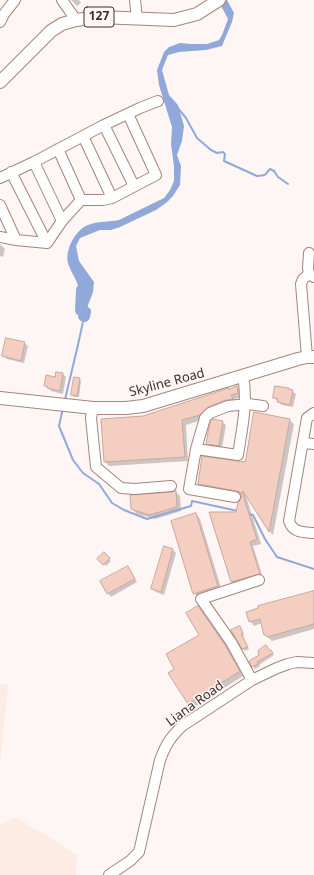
<!DOCTYPE html>
<style>
body{margin:0}
canvas{display:block;background:#fef6f4}
</style>
<canvas width="314" height="875"></canvas>
<script>
const context = document.querySelector('canvas').getContext('2d');
context.lineJoin = 'round';
function paint(path, color) {
  context.fillStyle = color;
  context.fill(path, 'evenodd');
}
function stroke(path, color, width, dash) {
  context.strokeStyle = color;
  context.lineWidth = width;
  context.lineCap = dash ? 'butt' : 'round';
  context.setLineDash(dash || []);
  context.stroke(path);
}
function label(font, color, halo, rows, align = 'center') {
  context.font = font + ' "Noto Sans",sans-serif';
  context.lineWidth = 3;
  context.setLineDash([]);
  context.textBaseline = 'middle';
  context.strokeStyle = halo;
  context.fillStyle = color;
  for (const [text, x, y, turn = 0] of rows) {
    context.save();
    context.translate(x, y);
    context.rotate((+turn || 0) * Math.PI / 180);
    context.textAlign = isNaN(turn) ? turn : align;
    if (halo) context.strokeText(text, 0, 0);
    context.fillText(text, 0, 0);
    context.restore();
  }
}
const built = new Path2D(`
 M0 684 8 685 0 766Z
 M16 817 77 855 76 875H0V825Z`);
const water = new Path2D(`
 M218 0H227L234 13 232 22 222 46 206 50 179 52 168 55 162 70 169 95 178 105 184 126 182 141 177 155 181 166 180 185 173 196 166 203 156 210 120 227 111 230H100L80 238 76 246 79 261 94 282 93 292 84 316C83 311 81 306 80 301 79 296 79 291 78 286 76 278 70 271 68 263 65 250 75 230 88 225 98 221 109 222 119 220L164 198 170 190 174 181V167L171 144 172 127 159 85 157 70 164 52 169 47 180 43 191 44H207L219 40 222 35 228 19Z`);
const shadow = new Path2D(`
 M71 0H79L81 3 77 6Z
 M0 244 5 249 3 257 0 256Z
 M24 343 28 346 24 363 7 359 3 356Z
 M63 374 66 377 63 394 51 391 45 385Z
 M79 379 81 381 79 397H74L72 395Z
 M237 388 241 392 242 397 235 399 236 403 204 419 186 425 188 461 109 466 105 462 144 417Z
 M292 391 296 394 293 407 282 405 274 398Z
 M289 420 294 424 273 535 270 532 246 493H245L261 544 253 546 263 578 236 586 232 582 210 513H237L242 499 241 495 203 488 199 484 246 463Z
 M222 422 226 425 222 448 211 447 207 444Z
 M176 492 180 496 181 511 155 519 137 514 132 509Z
 M196 514 200 519 222 591 199 598 194 593Z
 M165 547 173 550 176 553 164 595 156 592 153 589Z
 M104 554 111 561 106 566 98 559Z
 M128 568 131 571 137 582 111 597 108 593Z
 M314 592V629L272 641 265 635 262 623 254 626 250 621Z
 M198 608 202 612 230 651 243 676 193 708 189 704 169 673 176 669 200 636Z
 M240 627 244 635 243 636 249 649 245 651 232 631Z
 M271 652 274 655 259 665 260 666 255 669 253 666 250 661Z`);
const stream = new Path2D(`
 M177 107 186 118 197 138 211 150 217 153 223 152 225 154 224 161 257 176C268 175 264 175 270 169L274 171 278 177 288 184
 M65 400C71 372 79 344 84 316
 M63 408 59 426 73 460 83 473 99 484 112 503 124 510 147 519 191 506 192 501 238 511
 M248 514 253 515 265 539 277 557 314 569`);
const river = new Path2D(`
 M82 290 81 310 85 312 84 316`);
const building = new Path2D(`
 M6 338 25 342 21 361 2 356Z
 M56 372 63 373 60 391 47 388V386H44L46 375 55 377Z
 M74 377 80 378 77 396 71 395Z
 M237 386 238 393 231 395 233 399 226 400 208 407 200 415 182 420 185 457 104 462 101 419 143 416 229 388V389Z
 M275 386 289 388V389L293 390 290 405 277 402 278 399 273 398Z
 M254 412 290 419 269 532 243 491 242 492 257 539 250 542 260 574 231 582 209 512H236L238 503 241 498V495L240 492 236 491 198 484 202 456 245 462Z
 M213 419 223 421 219 446 206 444 209 427 211 421Z
 M176 491 177 507 149 515 131 509 130 495 172 492Z
 M196 513 218 586 193 594 171 521Z
 M164 546 173 549 161 592 151 589Z
 M104 552 110 558 103 565 97 559Z
 M128 566 135 579 107 594 100 581Z
 M314 591V624L267 637 266 635H264L260 619 249 622 246 612 258 608V606Z
 M198 606 225 645 240 671 188 704 168 673 174 669 166 654 199 635 186 613Z
 M240 626 243 633 241 634 248 647 242 649 231 630Z
 M266 645 270 651 271 650 273 653 257 662 258 664 252 667 249 661 259 655 258 651Z`);
const minor = new Path2D(`
 M62 0 76 20
 M135 0 137 19
 M0 22 4 14 15 0
 M104 125 134 186
 M83 136 112 198
 M58 149 81 200
 M34 162 62 221
 M11 172 47 243
 M0 178 34 162 104 125 140 108 158 101
 M0 205 16 240
 M0 237 16 240 47 243 62 221 81 200H103L112 198 156 175 128 114
 M309 253 308 268 309 274 314 277
 M307 357 301 284 303 279 309 274
 M93 408 91 418 96 467 121 488 135 489 171 486
 M314 413 307 418 289 521C293 533 303 532 314 533
 M303 443 314 444
 M196 449 238 455C242 429 248 402 243 376
 M235 497 189 489 196 449 205 418 210 413 228 406 248 404 263 406
 M252 680 231 642 201 599 259 580
 M109 875 130 861 139 852 160 760C166 744 170 738 182 726L252 680 277 668 288 664 297 662 314 663`);
const major = new Path2D(`
 M0 82 51 31 62 24 76 20 99 17 174 20 197 14 219 0
 M0 398 93 408H126L143 406 298 359 307 357H314`);
const shields = [
 [99,17,30]
];
const shieldNames = [
 ["127",99,17]
];
const streetNames = [
 ["Skyline Road",167,383,-15],
 ["Liana Road",195,704,-36]
];
paint(built, '#fdebe4');
paint(water, '#91a9da');
paint(shadow, '#0003');
stroke(stream, '#91a9da', 2);
stroke(river, '#91a9da', 12);
paint(building, '#f3cec1');
stroke(building, '#cba79b', 1);
stroke(minor, '#a78578', 12);
stroke(major, '#a78578', 14);
stroke(minor, '#fff', 10);
stroke(major, '#fff', 12);
for (const [x, y, w] of shields) {
  const box = new Path2D();
  box.roundRect(x - w / 2, y - 10, w, 20, 3);
  context.fillStyle = '#fef6f4';
  context.fill(box);
  stroke(box, '#3c2e28', 1);
}
label('bold 12px', '#3c2e28', null, shieldNames);
label('13px', '#3c2e28', '#fef6f4', streetNames);
</script>
